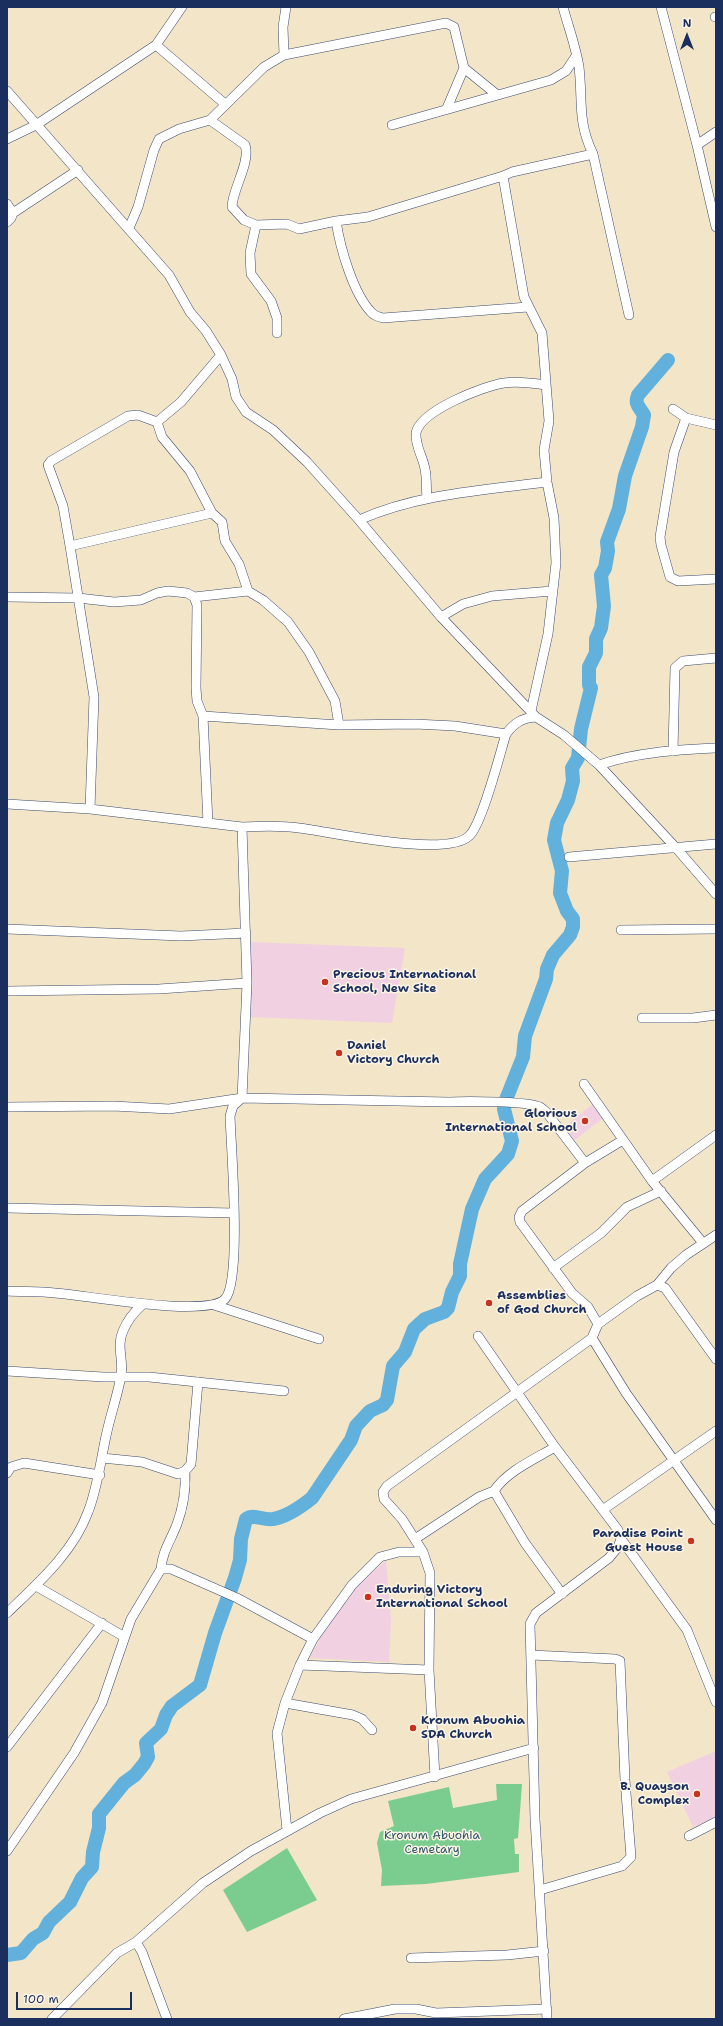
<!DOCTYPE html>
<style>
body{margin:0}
#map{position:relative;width:723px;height:2026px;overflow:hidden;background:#f2e5c8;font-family:"Shantell Sans",sans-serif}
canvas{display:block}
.frame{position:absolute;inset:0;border:8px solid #1b2f5e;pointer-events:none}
.north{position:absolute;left:667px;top:16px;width:40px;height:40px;-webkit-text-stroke:3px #fcf5e5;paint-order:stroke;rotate:0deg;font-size:11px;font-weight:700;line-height:16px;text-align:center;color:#1b2f5e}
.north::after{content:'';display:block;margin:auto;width:14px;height:18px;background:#1b2f5e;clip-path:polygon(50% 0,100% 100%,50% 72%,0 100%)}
.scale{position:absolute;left:16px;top:1992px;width:116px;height:18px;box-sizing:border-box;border:2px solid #1b2f5e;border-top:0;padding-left:5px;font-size:12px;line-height:14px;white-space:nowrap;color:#1b2f5e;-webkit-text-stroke:3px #fcf5e5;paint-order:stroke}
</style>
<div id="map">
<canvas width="723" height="2026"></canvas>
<div class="frame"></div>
<div class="north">N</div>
<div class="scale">100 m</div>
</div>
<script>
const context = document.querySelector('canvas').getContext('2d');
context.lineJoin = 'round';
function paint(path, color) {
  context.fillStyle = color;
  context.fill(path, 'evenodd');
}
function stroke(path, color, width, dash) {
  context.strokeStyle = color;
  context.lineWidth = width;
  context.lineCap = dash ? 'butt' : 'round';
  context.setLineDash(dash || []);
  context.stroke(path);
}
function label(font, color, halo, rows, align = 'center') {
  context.font = font + ' "Shantell Sans",sans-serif';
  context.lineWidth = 3;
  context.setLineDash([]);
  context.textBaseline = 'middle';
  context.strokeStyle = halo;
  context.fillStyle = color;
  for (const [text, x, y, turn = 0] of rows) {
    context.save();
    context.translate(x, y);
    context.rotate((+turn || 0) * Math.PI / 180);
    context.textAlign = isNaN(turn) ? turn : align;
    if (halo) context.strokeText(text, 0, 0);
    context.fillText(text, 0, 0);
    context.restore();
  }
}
const built = new Path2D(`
 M251 942 405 948 392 1023 250 1017Z
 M593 1104 603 1118 575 1140 564 1127Z
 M386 1561 391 1620 389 1662 310 1658 333 1613 361 1581Z
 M716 1751V1817L693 1827 667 1772Z`);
const green = new Path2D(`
 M496 1784H522L518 1838 514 1839 515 1854H519V1872L426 1884 381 1886 382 1870 377 1843 380 1832 394 1826 388 1801 449 1787 453 1808 497 1800Z
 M287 1848 317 1900 247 1932 223 1890Z`);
const river = new Path2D(`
 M7 1955 21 1953 33 1939 43 1933 49 1922 70 1902 82 1878 92 1867 93 1852 99 1828V1814L124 1783 135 1775 144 1764 148 1757 146 1743 161 1729 166 1715 172 1706 200 1685 215 1633 235 1578 240 1560 241 1539 246 1519C255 1513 263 1521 273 1519 286 1517 302 1506 312 1498L351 1440 356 1426 370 1411 383 1405 387 1400 393 1366 405 1352 414 1329 425 1319 444 1312 448 1308 452 1292 460 1276V1264L472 1209 485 1179 508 1154 512 1141 504 1109 505 1102 523 1057 525 1036 546 979 547 969 553 955 570 935 573 927V919L567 911 560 893 562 871 554 840 557 823 568 800 573 781 572 768 578 758 581 729 591 688 589 685V667L596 653V639L601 628 604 606 601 575 605 568 608 551 607 542 619 509 625 476 642 427 644 415C640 407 634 405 638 395L668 360`);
const street = new Path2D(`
 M563 7C568 26 576 47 579 67 583 101 577 121 593 154L629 315
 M661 7 697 145 716 227
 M715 17H716
 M156 45 225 104
 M284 55 283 27 286 7
 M7 91 169 275 190 312 206 331 221 355 232 379 236 397 246 412 273 430 307 462 359 520 441 617 536 717 564 735 599 765 677 849 716 894
 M447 108 464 68
 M210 120 245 145C251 162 232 190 232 207L244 220 256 225 287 224 299 229 336 221 368 217 503 176
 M392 125 551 80 566 71 576 56
 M7 139 36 125 156 45 182 7
 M697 145 716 132
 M7 204 13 213 11 218 7 222
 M13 213 78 170
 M336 221C340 247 353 294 372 313 374 315 379 317 383 318L528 307
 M256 225 250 253 251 274 271 301 277 318V333
 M129 228 138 207 154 150 159 139 179 129 210 120 264 67 284 55 446 23 454 27 464 68 496 94
 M673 409 686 418 716 425
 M686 418 674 452 660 537 661 545 670 577 678 581 716 579
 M427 499C426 489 427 478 425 469 423 457 415 446 416 433 420 411 483 386 504 383 518 381 532 383 546 385
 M359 520C417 494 484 490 547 482
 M70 546 63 506 48 465 51 461 128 416 138 415 157 422
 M248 591 263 600 288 622 309 652 335 701 339 725
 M7 597 78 598 114 602 141 600 157 593 168 591 187 593 194 597 248 591 239 564 225 541 222 522 212 513 190 471 162 437 157 422 181 402 221 355
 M194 597 197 605 196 688 197 701 203 716 208 823
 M441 617 463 604 492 596 552 591
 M531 711 548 634 556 563 554 518 547 482 544 450 549 421 542 333 524 297 503 176 512 172 593 154
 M203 716 339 725 415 724 455 726 506 734
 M673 751 675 668 683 661 716 658
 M599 765C636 752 677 750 716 748
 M7 804 90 809 242 827
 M90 809 94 697 70 546 212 513
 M569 857 716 844
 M7 929 181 936 246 933
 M621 930 716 929
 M7 991 159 989 247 983
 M642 1018H693L716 1015
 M584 1084 652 1181 703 1243
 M7 1107 113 1106 169 1109 242 1098 449 1102C464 1101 529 1101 540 1107 542 1108 545 1111 547 1113L585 1163
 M652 1181 716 1135
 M7 1208 233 1213
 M553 1268 601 1233 627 1207 661 1191
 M657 1285 665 1288 716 1359
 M7 1291C23 1292 39 1291 55 1293 85 1295 207 1318 225 1299 242 1281 231 1146 230 1116L233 1106 242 1098 247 983 242 827C261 826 280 825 299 828 332 832 446 858 469 836 482 825 500 753 506 734 514 723 522 718 536 717
 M214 1305 319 1339
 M598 1324 588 1307 572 1293 520 1222 519 1217 522 1211 585 1163 623 1140
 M478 1336 555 1447 618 1530 621 1539 687 1630 716 1702
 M592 1338 626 1393 716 1520
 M7 1371 103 1377H149L284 1391
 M555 1447C535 1459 507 1471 494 1491L525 1543 562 1594
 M102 1458 142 1462 178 1474 185 1471 191 1464 198 1382
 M7 1473 11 1467 24 1463 100 1475
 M604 1509 716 1431
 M415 1539 479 1497 494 1491
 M423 1552 402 1519 384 1499 383 1492 387 1486 592 1338 598 1324 637 1296 657 1285 671 1268 686 1255 716 1235
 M161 1569C162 1552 171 1540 177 1524 183 1508 186 1489 185 1471
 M36 1586 123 1636
 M7 1613C37 1584 73 1553 88 1512 97 1489 100 1465 105 1441 109 1419 117 1398 121 1376 124 1360 116 1346 123 1331 127 1321 135 1311 143 1304
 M531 1655 615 1659 620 1661 625 1780 631 1857 622 1866 540 1890
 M300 1665 429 1670
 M285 1703 353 1715 362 1719 372 1730
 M7 1747 102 1623
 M287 1830 277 1733 285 1703 300 1665 313 1639 352 1585 380 1557 399 1552H423L430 1573 429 1670 435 1777
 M689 1836 716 1822
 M7 1851 74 1753 102 1703 131 1619 161 1569H171L237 1598 313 1639
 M411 1958 507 1955 544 1951
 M52 2019 117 1953 136 1942
 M167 2019 142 1952 136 1942 203 1883 251 1851 320 1813 351 1799 534 1748
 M344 2019 395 2009H416L436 2013 547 2009
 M547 2019 535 1819 530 1624 536 1613 609 1558 618 1547 621 1539`);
const markers = [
 [325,982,4,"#c8321e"],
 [339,1053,4,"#c8321e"],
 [585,1121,4,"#c8321e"],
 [489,1303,4,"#c8321e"],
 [691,1541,4,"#c8321e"],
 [368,1597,4,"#c8321e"],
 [413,1728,4,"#c8321e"],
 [697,1794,4,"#c8321e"]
];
const poiNames = [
 ["Precious International",333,975],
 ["School, New Site",333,989],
 ["Daniel",347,1046],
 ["Victory Church",347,1060],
 ["Glorious",577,1114,"right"],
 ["International School",577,1128,"right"],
 ["Assemblies",497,1296],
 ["of God Church",497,1310],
 ["Paradise Point",683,1534,"right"],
 ["Guest House",683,1548,"right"],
 ["Enduring Victory",376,1590],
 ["International School",376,1604],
 ["Kronum Abuohia",421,1721],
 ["SDA Church",421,1735],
 ["B. Quayson",689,1787,"right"],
 ["Complex",689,1801,"right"]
];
const parkNames = [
 ["Kronum Abuohia",432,1836],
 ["Cemetary",432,1850]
];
paint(built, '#f1d0e2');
paint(green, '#7acd8f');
stroke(river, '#62b0dc', 14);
stroke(street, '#3b4a6e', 10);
stroke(street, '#fff', 9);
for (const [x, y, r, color] of markers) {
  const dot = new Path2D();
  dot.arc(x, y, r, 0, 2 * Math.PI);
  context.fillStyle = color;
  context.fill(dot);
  stroke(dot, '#fcf5e5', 1.5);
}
label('bold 12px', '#1b2f5e', '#fcf5e5', poiNames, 'left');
label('12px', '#33566a', '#fcf5e5', parkNames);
</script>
